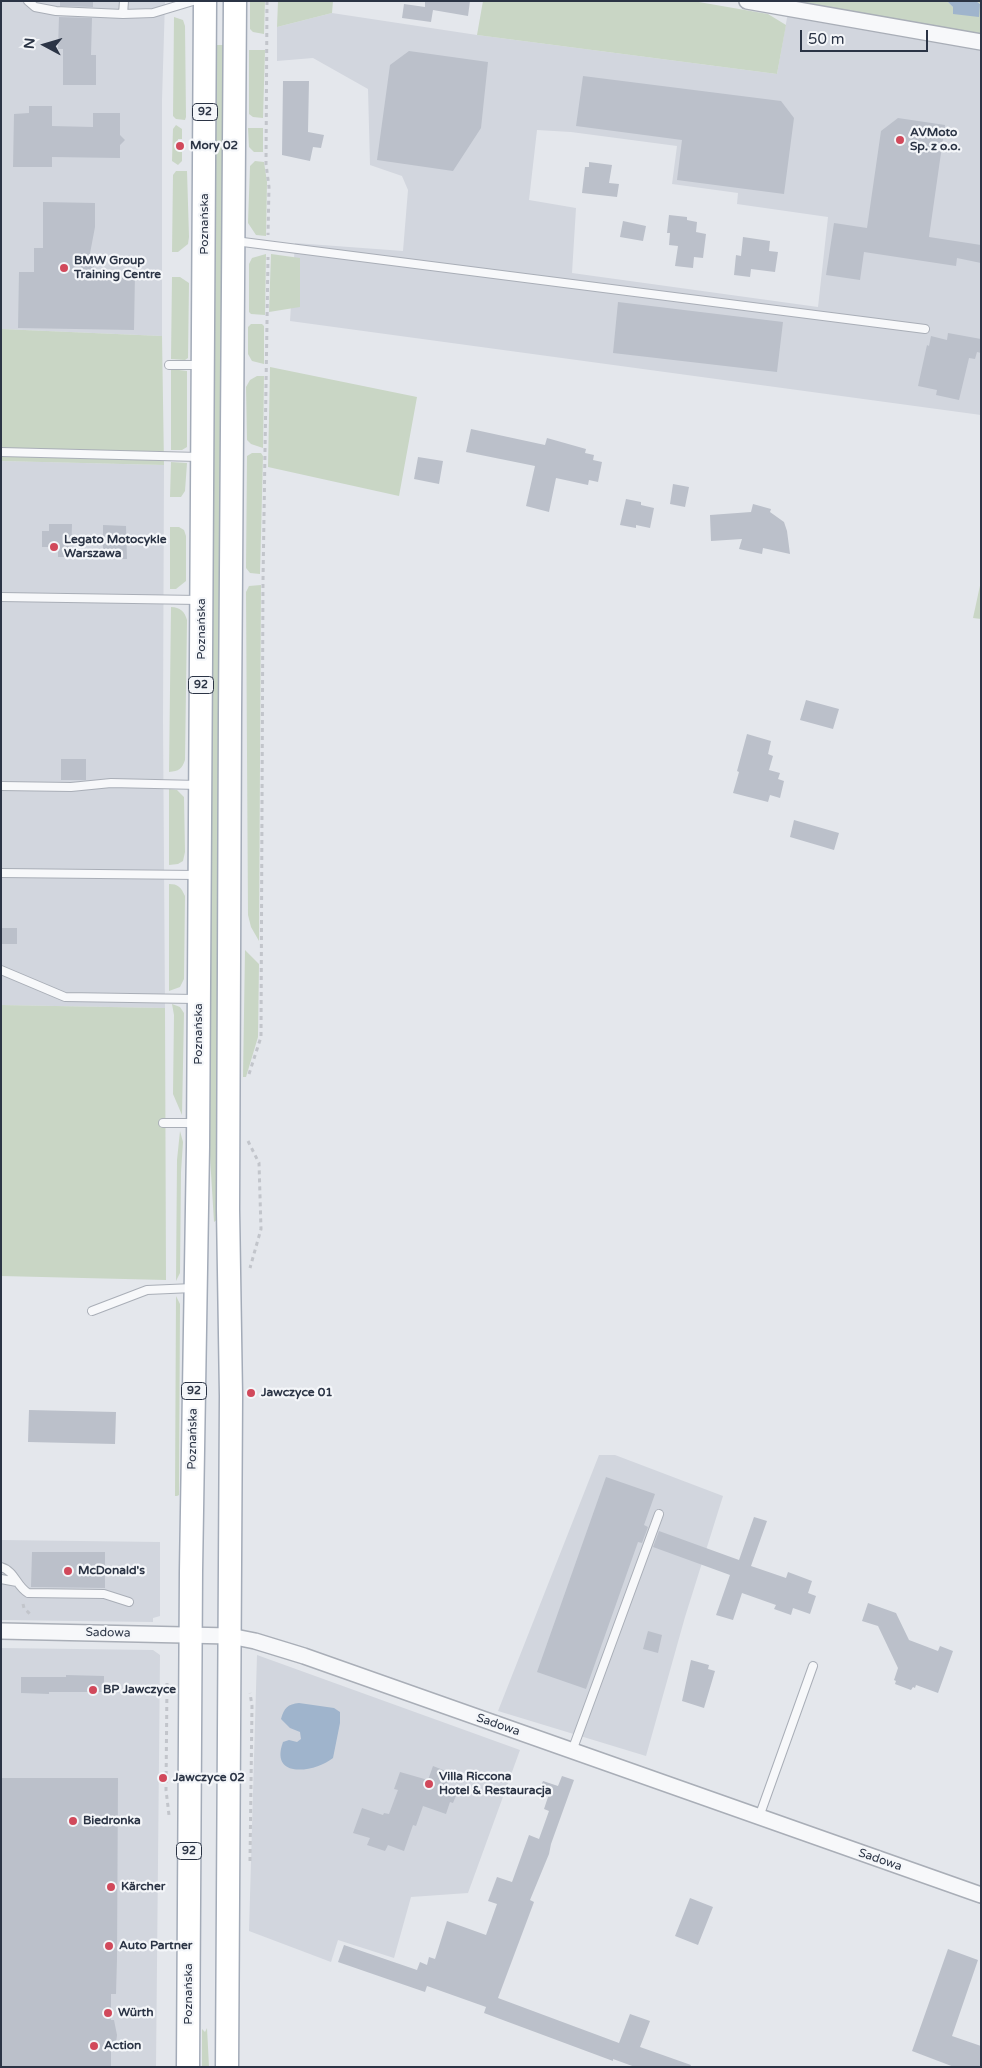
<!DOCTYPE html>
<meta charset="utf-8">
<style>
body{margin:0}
#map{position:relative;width:982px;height:2068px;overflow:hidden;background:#e4e7ec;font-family:"Varela Round",sans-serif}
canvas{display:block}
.frame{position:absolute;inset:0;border:2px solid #2b3445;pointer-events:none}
.north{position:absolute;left:20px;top:20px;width:50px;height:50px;-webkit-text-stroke:4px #f4f6f9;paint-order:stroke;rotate:276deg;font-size:14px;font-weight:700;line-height:20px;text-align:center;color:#2b3445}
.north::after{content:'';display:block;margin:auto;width:18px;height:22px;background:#2b3445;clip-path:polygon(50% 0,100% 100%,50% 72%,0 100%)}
.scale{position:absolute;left:800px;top:30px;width:128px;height:22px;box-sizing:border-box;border:2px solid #2b3445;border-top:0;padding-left:6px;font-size:15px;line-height:18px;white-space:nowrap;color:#2b3445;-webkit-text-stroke:4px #f4f6f9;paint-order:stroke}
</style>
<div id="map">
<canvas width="982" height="2068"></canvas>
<div class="frame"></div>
<div class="north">N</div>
<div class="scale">50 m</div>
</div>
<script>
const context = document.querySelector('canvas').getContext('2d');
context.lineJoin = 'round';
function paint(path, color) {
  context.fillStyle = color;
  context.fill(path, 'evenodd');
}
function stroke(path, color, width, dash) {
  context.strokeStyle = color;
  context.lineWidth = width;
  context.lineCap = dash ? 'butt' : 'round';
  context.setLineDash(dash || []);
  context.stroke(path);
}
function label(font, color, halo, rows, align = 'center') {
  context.font = font + ' "Varela Round",sans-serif';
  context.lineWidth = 4.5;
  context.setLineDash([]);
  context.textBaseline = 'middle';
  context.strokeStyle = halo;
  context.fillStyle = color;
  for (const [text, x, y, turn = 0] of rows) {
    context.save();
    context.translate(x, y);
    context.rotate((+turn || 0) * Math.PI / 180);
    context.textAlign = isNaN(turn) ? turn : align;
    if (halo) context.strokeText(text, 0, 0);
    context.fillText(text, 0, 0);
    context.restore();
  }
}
const built = new Path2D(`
 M1 1H165L162 100V336L1 329Z
 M790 1 981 35V415L290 321 295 243 403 251 408 190 402 176 370 165 368 89 313 58 277 61V27L332 13 477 35 777 74ZM537 130 571 132 677 146 672 184 738 193 737 204 828 217 818 307 572 273 576 208 529 200Z
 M1 461 164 465 163 721 165 1008 1 1005Z
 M599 1455H615L723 1496 685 1617 646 1756 498 1711Z
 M1 1540 160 1542V1616L153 1618V1622L1 1620Z
 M1 1648 153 1650 160 1655 156 2067H1Z
 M257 1655 520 1750 468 1893 411 1897 394 1958 338 1940 331 1962 249 1931Z`);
const green = new Path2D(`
 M250 1H265L264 34 253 32 250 29Z
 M278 1H333L332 13 277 27Z
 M483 1H693L768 14 786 25 777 74 477 35Z
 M794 1H947L953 7 980 4 976 1H981V35Z
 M174 17 183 20 185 26 186 117 185 120 176 119 173 116Z
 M216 45H226L218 1219 214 1222 208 1124Z
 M249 50H265L263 118 253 117 249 114Z
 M176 125 182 129V139H178L177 151 182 152V161L178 165 172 161 173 129Z
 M248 128H263V152H254L249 147Z
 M255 161 264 162 267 182 266 236 256 235 248 223 250 166Z
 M176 171H187L189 237 188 244 178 252H172L173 175Z
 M266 254 265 315 251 314 249 312V264L252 258Z
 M271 254 300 258V307L269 312Z
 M172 277H180L189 283 188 358 185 360 171 359Z
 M251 324H262L264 326V364L252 361 248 354V327Z
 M1 329 162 336 164 465 1 461Z
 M270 367 417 397 399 496 268 467Z
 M171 369 187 371V447L182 450H171Z
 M257 376H264L263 448 251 444 247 440 246 387 250 380Z
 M252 453H261L263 456 260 574 250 573 246 568 247 456Z
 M171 462 187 463 185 491 181 497H170Z
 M170 527H179L184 530 186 536V581L176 589H170Z
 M981 581V619L973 618Z
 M261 585 259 941 251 927 248 915 246 592 249 586Z
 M171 607C180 607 185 612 187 620L185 760C182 769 179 771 169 772Z
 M169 789 177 790 184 797 185 852 183 861 178 864 169 865Z
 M169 884C178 884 181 887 185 896L184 979 180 987 169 991Z
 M245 950 259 964 258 1037 246 1077H243Z
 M172 1004 180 1007 184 1013 182 1115 173 1094 174 1015Z
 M1 1005 165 1008 166 1280 1 1276Z
 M180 1131 183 1142 181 1172 180 1273 176 1281 177 1160Z
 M176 1296 180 1304 179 1495 177 1496H175Z
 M207 2028 209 2067H202V2029L205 2032Z`);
const water = new Path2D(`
 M947 1H976L980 4 979 17 953 14V7Z
 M299 1703 334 1708 340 1712V1723L333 1758C316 1772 269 1780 283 1742L289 1740 297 1742 301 1739 300 1732 290 1728 281 1719C284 1708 288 1704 299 1703Z`);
const building = new Path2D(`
 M60 1H93V7L60 6Z
 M425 1H470L468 16 433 10 431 22 402 18 404 4 425 7Z
 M59 17 92 18 91 55H96V85H63V49H58Z
 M409 51 488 62 481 128 453 171 377 160 390 65Z
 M583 76 781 101 794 118 784 194 677 180 682 140 576 126Z
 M283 81H309L308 132 324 135 321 148 313 147 310 161 282 155Z
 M29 106H52V126L93 127V113H120V135L125 140 120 145V158L52 157V167H13L14 114 29 113Z
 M898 118 945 125 929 237 981 245V263L957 258 956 266 864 252 860 280 826 275 834 223 867 228 881 131Z
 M589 162 612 165 609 183 619 184 617 197 582 193 585 167H589Z
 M43 202 95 203V227L88 264H94V273H135L134 330 18 328 19 272H34V248H43Z
 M669 215 687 217V220L697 222 696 232 706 234 703 258 694 257 693 268 675 266 678 246 669 245 670 233H667Z
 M623 221 646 226 643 241 620 237Z
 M743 237 770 241 769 251 778 252 775 272 751 269 750 277 734 275 736 255 741 256Z
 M618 302 783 322 777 372 613 353Z
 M948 333 981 339V353L977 352 975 359 969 358 959 400 936 395 937 390 918 386 927 345 929 346 931 336 947 340Z
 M471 429 545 445 547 438 586 449 585 453 594 455 593 460 602 462 598 482 589 480 588 485 556 478 549 512 526 506 535 466 466 452Z
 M418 457 443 461 439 484 414 479Z
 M673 484 689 487 685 507 670 504Z
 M626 499 641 502V505L654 508 650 528 636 525V528L620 525Z
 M753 504 771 509 770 512 784 522 787 531 790 554 763 548 762 554 739 549 742 539 711 541 710 515 751 512Z
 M49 524H72L71 557H58V547H42V531H49Z
 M103 525 126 526 127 559H103Z
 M806 700 839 709 833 729 800 720Z
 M747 734 771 741 768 754 773 756 769 770 780 773 778 779 784 781 780 798 770 795 768 802 733 793 739 772 737 771Z
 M61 759H86V780H61Z
 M794 820 839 833 834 850 790 837Z
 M1 928H17V944H1Z
 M29 1410 116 1412 115 1444 28 1442Z
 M606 1477 655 1494 644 1525 648 1527 642 1543 638 1542 586 1689 537 1672Z
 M754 1517 767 1521 751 1566 786 1578 788 1572 812 1581 808 1593 816 1596 810 1614 793 1608 791 1615 774 1609 776 1605 742 1593 733 1620 716 1615 730 1575 653 1547 659 1531 739 1560Z
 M32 1552H105V1588L31 1587Z
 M868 1603 896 1613 909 1640 938 1651 940 1646 953 1651 938 1693 916 1685 915 1688 913 1687 911 1690 895 1684 896 1681 894 1680 898 1668 878 1626 862 1621Z
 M648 1631 662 1635 658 1653 643 1649Z
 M691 1660 709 1665 708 1669 715 1671 704 1708 682 1701Z
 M66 1675 104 1676V1692H49V1694L21 1693V1677H66Z
 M433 1766 451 1773 446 1787 458 1791 453 1803 450 1802 446 1814 423 1806 416 1826 413 1825 404 1851 388 1845 385 1851 367 1845 370 1838 353 1833 362 1808 383 1815 384 1813 389 1814 398 1790 394 1789 400 1772 428 1780Z
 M562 1776 574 1780 551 1844 549 1854 530 1900 534 1902 498 1998 619 2043 630 2014 650 2021 640 2047 691 2065 690 2067H635L613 2059V2061L484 2013 486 2007 427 1986 425 1992 338 1962 344 1945 417 1970 420 1962 427 1965 429 1957 435 1959 447 1921 486 1935 497 1904 488 1901 497 1877 512 1882 529 1835 539 1839 549 1811 544 1809 548 1797 538 1793 543 1781 558 1786Z
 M1 1778H118L117 1959 116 1994H111V2020H114L117 2035 115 2051H111V2067H1Z
 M690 1898 713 1907 698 1945 675 1936Z
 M948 1949 978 1960 952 2036 981 2046V2067H954L912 2051Z`);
const path = new Path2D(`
 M267 1 266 164 269 187 268 235
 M249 1074 261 1037 263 581 268 257
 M248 1141 259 1163 261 1229 250 1268
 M23 1604 24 1608 32 1616
 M167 1683 166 1790 169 1815
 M250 1861 252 1706 250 1693`);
const lane = new Path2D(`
 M28 1 35 7 56 11 123 14 153 13 193 1
 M123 14 124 1
 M235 241 925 329
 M169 365H202
 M1 452 199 457
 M1 597 199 600
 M1 786 71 787 111 783 199 785
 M1 873 197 875
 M1 970 65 997 196 999
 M163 1123H196
 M92 1311 147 1290 193 1288
 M1 1567C15 1571 16 1586 28 1593L104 1594 129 1602
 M1 1579 17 1582
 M572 1751 659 1514
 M759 1817 813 1666`);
const street = new Path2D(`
 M747 1 981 42
 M1 1631 230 1636 255 1641 304 1656 981 1895`);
const primary = new Path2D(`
 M188 2067 191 1571 198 1147 205 1
 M227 2067 231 1396 228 1209 230 712 235 1`);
const markers = [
 [900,140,5,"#d1495b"],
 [180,146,5,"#d1495b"],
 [64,268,5,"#d1495b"],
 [54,547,5,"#d1495b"],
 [251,1393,5,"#d1495b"],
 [68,1571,5,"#d1495b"],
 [93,1690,5,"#d1495b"],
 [163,1778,5,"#d1495b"],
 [429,1784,5,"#d1495b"],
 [73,1821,5,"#d1495b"],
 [111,1887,5,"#d1495b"],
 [109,1946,5,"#d1495b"],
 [108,2013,5,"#d1495b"],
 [94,2046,5,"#d1495b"]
];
const shields = [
 [205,112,25],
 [201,685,25],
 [194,1391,25],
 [189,1851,25]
];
const shieldNames = [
 ["92",205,112],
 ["92",201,685],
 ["92",194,1391],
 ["92",189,1851]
];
const poiNames = [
 ["AVMoto",910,133],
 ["Sp. z o.o.",910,147],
 ["Mory 02",190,146],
 ["BMW Group",74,261],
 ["Training Centre",74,275],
 ["Legato Motocykle",64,540],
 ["Warszawa",64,554],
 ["Jawczyce 01",261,1393],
 ["McDonald's",78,1571],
 ["BP Jawczyce",103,1690],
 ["Villa Riccona",439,1777],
 ["Hotel & Restauracja",439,1791],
 ["Jawczyce 02",173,1778],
 ["Biedronka",83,1821],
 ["Kärcher",121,1887],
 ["Auto Partner",119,1946],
 ["Würth",118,2013],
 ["Action",104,2046]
];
const streetNames = [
 ["Poznańska",205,224,-90],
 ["Poznańska",202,629,-90],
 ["Poznańska",199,1034,-90],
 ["Poznańska",193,1439,-89],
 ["Sadowa",108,1633,1],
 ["Sadowa",498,1725,19],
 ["Sadowa",880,1860,19],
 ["Poznańska",189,1994,-90]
];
paint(built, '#d2d6de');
paint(green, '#c9d6c5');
paint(water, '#9fb4cc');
paint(building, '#bbc0ca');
stroke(lane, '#a9aeb7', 10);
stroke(street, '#a9aeb7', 18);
stroke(primary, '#a3abb8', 25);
stroke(path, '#c2c5cb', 3, [4, 4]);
stroke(lane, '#f7f8fa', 8);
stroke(street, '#f7f8fa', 15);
stroke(primary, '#fff', 22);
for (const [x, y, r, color] of markers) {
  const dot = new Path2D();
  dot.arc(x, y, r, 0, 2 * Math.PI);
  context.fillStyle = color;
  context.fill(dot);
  stroke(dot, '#f4f6f9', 2);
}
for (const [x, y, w] of shields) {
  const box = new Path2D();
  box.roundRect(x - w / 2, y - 8.5, w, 17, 4);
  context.fillStyle = '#f4f6f9';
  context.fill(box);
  stroke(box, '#2b3445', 1);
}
label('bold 11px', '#2b3445', null, shieldNames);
label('bold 12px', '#2b3445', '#f4f6f9', poiNames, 'left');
label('12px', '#2b3445', '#f4f6f9', streetNames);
</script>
